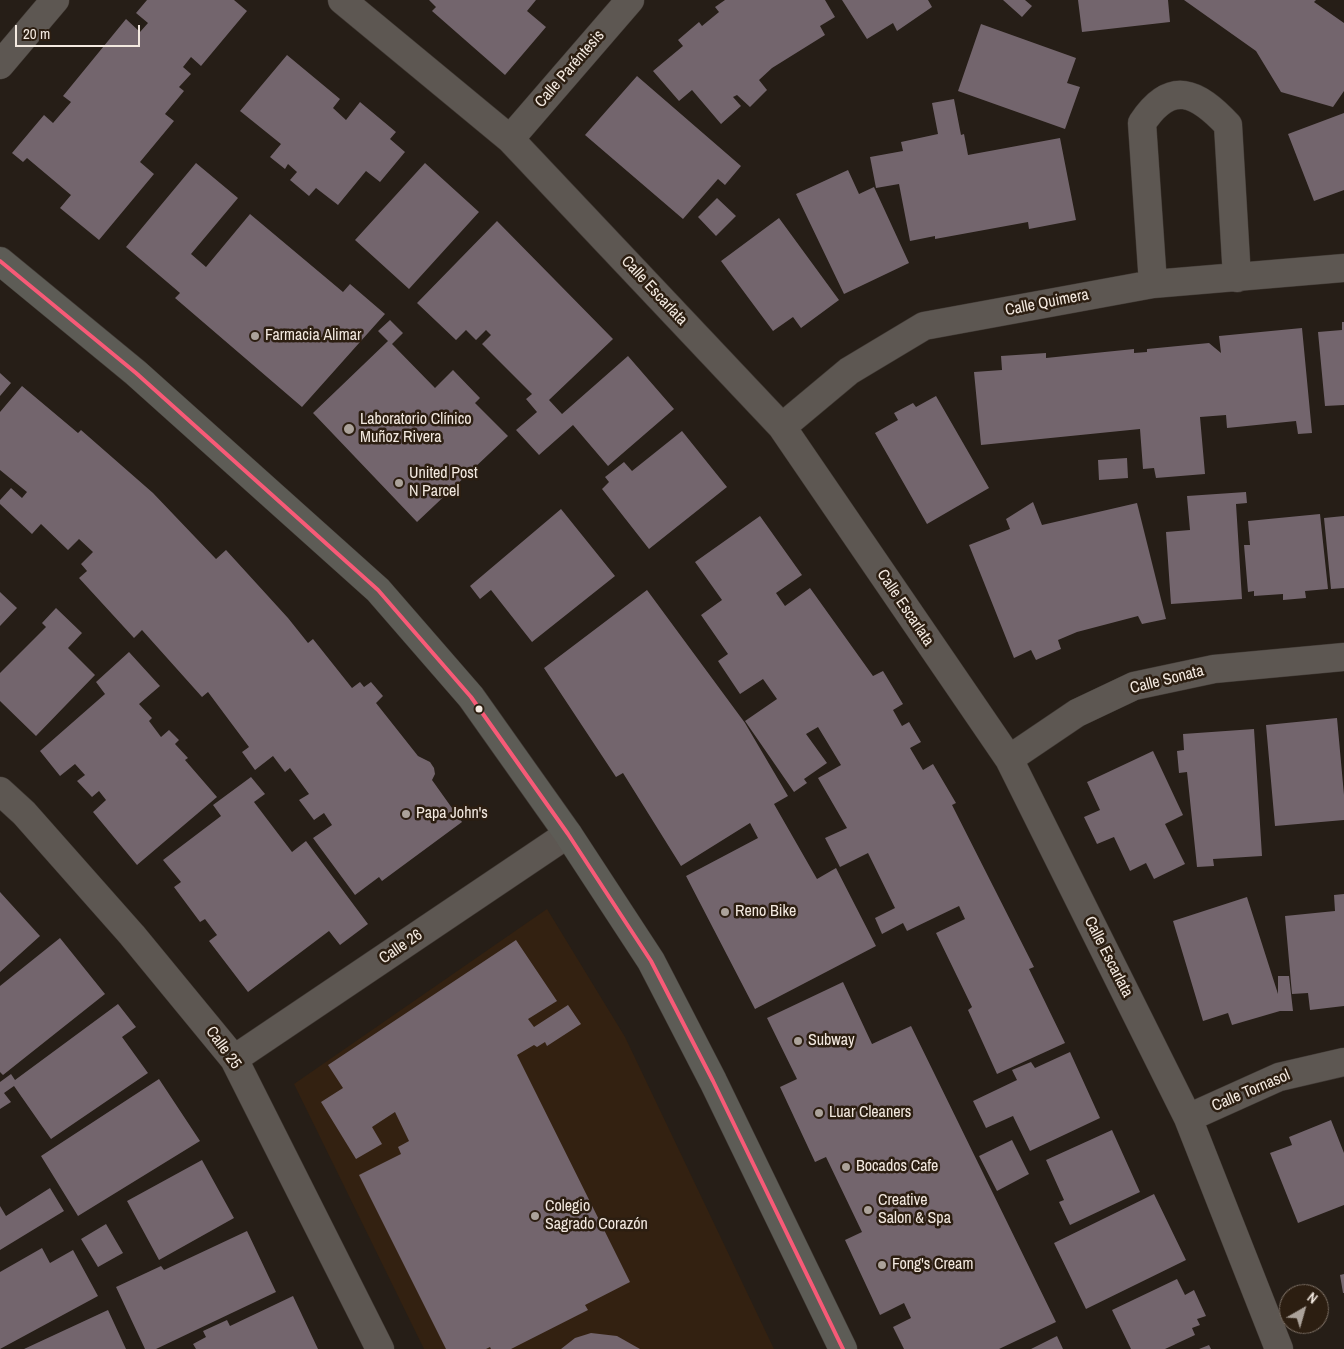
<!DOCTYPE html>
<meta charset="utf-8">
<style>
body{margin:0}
#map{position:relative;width:1344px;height:1349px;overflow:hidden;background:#261e17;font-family:"Archivo Narrow",sans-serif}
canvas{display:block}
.north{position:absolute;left:1279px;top:1284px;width:50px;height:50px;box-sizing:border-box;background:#2c1e11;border:1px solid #7c6f64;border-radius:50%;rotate:38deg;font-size:14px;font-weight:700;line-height:20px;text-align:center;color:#f3e9e0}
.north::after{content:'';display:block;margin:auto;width:18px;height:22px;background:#aba29a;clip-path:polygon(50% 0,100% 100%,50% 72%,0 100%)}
.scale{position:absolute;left:15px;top:25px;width:125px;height:22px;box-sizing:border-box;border:2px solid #f3e9e0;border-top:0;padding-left:6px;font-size:15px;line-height:18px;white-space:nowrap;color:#f3e9e0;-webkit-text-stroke:4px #2c1e11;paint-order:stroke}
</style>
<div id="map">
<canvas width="1344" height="1349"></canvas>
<div class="north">N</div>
<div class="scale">20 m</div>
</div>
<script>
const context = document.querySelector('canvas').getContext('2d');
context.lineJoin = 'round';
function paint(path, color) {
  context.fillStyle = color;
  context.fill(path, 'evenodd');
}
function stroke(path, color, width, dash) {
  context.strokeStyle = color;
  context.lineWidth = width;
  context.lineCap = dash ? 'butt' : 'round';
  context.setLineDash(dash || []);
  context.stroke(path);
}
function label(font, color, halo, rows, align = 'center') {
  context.font = font + ' "Archivo Narrow",sans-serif';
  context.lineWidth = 5;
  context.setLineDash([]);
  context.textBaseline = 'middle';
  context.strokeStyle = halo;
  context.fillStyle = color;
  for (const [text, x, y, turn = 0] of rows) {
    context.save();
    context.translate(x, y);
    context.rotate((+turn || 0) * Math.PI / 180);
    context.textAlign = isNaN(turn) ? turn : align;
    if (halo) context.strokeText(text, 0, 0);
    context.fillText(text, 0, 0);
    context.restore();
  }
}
const built = new Path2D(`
 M547 909 625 1037 774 1349H424L294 1084Z`);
const building = new Path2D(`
 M147 0H234L247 11 201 66 191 57 183 67 191 74 179 87 184 91 165 114 174 121 140 162 154 174 99 240 60 208 71 195 27 158 23 162 12 153 44 115 53 123 71 102 63 96 126 19 140 32 148 23 136 13Z
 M429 0H536L527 11 546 27 505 75 432 11 436 7Z
 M725 0H825L835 17 820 26 825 35 772 68 759 80 767 90 750 107 737 95 733 97 741 106 721 124 692 90 679 101 653 71 683 46 678 40 699 22 702 26 719 12 715 7Z
 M842 0H928L932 7 897 31 893 23 867 39Z
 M1003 0H1025L1032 6 1022 17Z
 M1078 0H1168L1170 22 1082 32Z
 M1184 0H1316L1314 2 1344 23V91L1333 107 1281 92 1256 51Z
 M981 24 1076 58 1067 83 1080 87 1065 129 958 91Z
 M287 55 340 99 333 108 346 120 360 102 396 132 390 139 405 152 380 182 366 171 338 205 316 188 309 196 290 180 297 172 288 164 285 169 270 157 281 144 240 111Z
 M637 76 741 166 725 185 718 179 683 219 585 135Z
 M954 99 961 135 964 134 968 155 1060 138 1076 220 1029 229 1028 222 935 239V236L910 241 899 184 876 188 870 157 903 151 901 142 938 134 932 103Z
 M1344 113V190L1314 201 1288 134Z
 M196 163 238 198 191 254 206 267 250 214 343 292 350 284 385 314 302 407 175 298 180 293 126 247Z
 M425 163 479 212 409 289 355 240Z
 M848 170 859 194 874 187 909 263 844 294 796 194Z
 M717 198 736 216 716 236 698 217Z
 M779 218 839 300 801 328 793 317 773 331 721 261Z
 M497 221 613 339 549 400 562 414 628 356 674 409 608 466 573 425 539 455 516 430 537 412 526 399 532 394 482 344 491 335 486 330 476 340 466 330 456 340 417 303Z
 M390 320 403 333 392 344 435 388 453 370 480 398 475 403 508 436 417 522 313 413 388 341 378 331Z
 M1342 322H1344V405L1325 406 1318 332 1342 330Z
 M1302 328 1312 433 1298 434 1296 421 1227 428 1226 415 1200 417 1205 474 1156 478 1154 468 1143 469 1140 429 981 445 974 372 1002 370 1001 356 1046 353V358L1134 349V353L1147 352V349L1209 343 1221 353 1219 336Z
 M0 373 11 383 0 396Z
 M22 386 78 433 81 430 153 493 216 559 226 550 288 618 308 643 313 639 352 688 360 682 364 687 371 682 383 696 376 703 418 756 430 762 434 768 435 774 432 780 462 822 382 881 379 877 355 895 313 838 332 825 324 813 314 820 299 800 309 794 290 768 285 772 273 756 255 770 242 752 249 747 208 692 202 697 142 630 134 638 79 578 87 571 81 564 93 552 79 539 68 550 41 524 32 534 0 504V500L11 488 22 498 27 492 0 470V412Z
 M936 396 989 488 927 524 875 433 898 420 894 413 913 403 916 407Z
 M682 431 727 487 649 549 602 489 609 482 605 477 624 462 632 471Z
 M1127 458 1128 478 1099 480 1098 460Z
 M1246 492 1247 503 1236 504 1242 599 1171 604 1166 532 1190 530 1187 496Z
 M1033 502 1042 525 1137 503 1166 619 1142 624 1138 616 1077 632 1058 640 1061 649 1036 660 1031 650 1014 658 969 545 1010 529 1006 519Z
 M561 509 615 576 532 642 491 590 480 599 470 586Z
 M1320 514 1328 589 1305 591 1306 598 1283 600V594L1254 596V591L1248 592 1244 545H1250L1248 521Z
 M760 516 802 575 776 593 785 606 810 588 873 676 883 671 903 704 893 710 902 726 909 722 921 742 910 748 923 770 933 764 956 803 952 805 1034 967 1029 969 1065 1043 997 1074 968 1010 972 1007 936 933 965 919 959 906 907 931 903 923 882 934 875 918 895 908 868 853 840 867 825 838 847 828 818 778 841 765 818 727 806 734 827 763 804 779 807 783 794 792 745 721 777 699 763 679 740 694 718 661 728 654 701 615 722 600 695 562Z
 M1344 516V588L1331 589 1324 518Z
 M647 590 745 723 788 796 774 804 817 879 836 868 876 946 755 1009 686 876 758 838 750 823 681 866 623 773 616 777 544 668Z
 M0 592 17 608 0 626Z
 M56 608 82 633 68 648 95 675 36 736 0 701V673L46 627 42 623Z
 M129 652 160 686 139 704 152 718 149 721 161 737 169 730 179 740 175 744 188 758 185 760 217 797 137 865 93 812 106 800 99 791 92 797 77 781 85 775 75 764 60 776 40 751 105 694 96 682Z
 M1337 718 1344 795V820L1275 826 1266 725Z
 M1254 729 1262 856 1213 859 1214 866 1197 867 1187 772 1179 773 1177 751 1184 750 1183 734Z
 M1153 751 1183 815 1165 824 1185 864 1154 879 1146 863 1130 871 1114 837 1097 844 1084 817 1100 810 1087 782Z
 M251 777 265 794 254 802 292 852 306 841 368 924 340 945 329 931 248 992 209 941 217 935 205 919 200 922 174 887 181 882 163 860 221 816 213 805Z
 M0 892 40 936 0 972Z
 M1344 894V1006L1310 1010 1308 993 1292 994 1285 916 1335 911 1334 895Z
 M1247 897 1278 994V976H1289L1293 1011H1280L1232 1025 1228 1013 1203 1021 1173 921Z
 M60 938 105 994 3 1075 0 1072V986Z
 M516 940 557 1001 528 1019 534 1027 568 1005 581 1024 547 1046 545 1042 537 1047 534 1045 517 1055 630 1282 585 1305 588 1310 511 1349H491L490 1347 486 1349H446L359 1175 401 1154 398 1147 409 1141 395 1112 372 1127 382 1144 356 1159 321 1102 343 1088 328 1065Z
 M843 982 872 1044 911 1026 1056 1322 999 1349H904L893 1327 911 1318 904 1303 880 1315 845 1240 862 1232 826 1157 815 1162 780 1087 797 1079 767 1018Z
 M118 1004 136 1027 122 1037 148 1073 51 1139 14 1086 4 1093 11 1102 0 1109V1082L11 1074 15 1080Z
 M1070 1052 1100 1118 1030 1151 1013 1116 986 1128 973 1101 1017 1080 1012 1070 1031 1062 1035 1068Z
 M159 1079 200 1141 78 1216 41 1156Z
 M1331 1120 1344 1153V1205L1298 1223 1270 1153 1292 1145 1289 1137Z
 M1112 1130 1140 1192 1070 1225 1059 1202 1064 1200 1046 1160Z
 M1012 1140 1029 1174 997 1191 979 1156Z
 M202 1160 234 1218 159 1260 127 1201Z
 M50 1188 64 1211 0 1250V1206L6 1216Z
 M1154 1194 1186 1260 1086 1309 1054 1243Z
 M106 1224 123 1253 98 1267 81 1239Z
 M247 1231 276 1292 156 1349H145L116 1287 161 1266 164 1270Z
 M42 1248 50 1263 73 1250 98 1296 0 1349V1272Z
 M1344 1274V1293H1343L1340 1275Z
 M1177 1279 1185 1295 1194 1290 1206 1316 1197 1319 1200 1325 1192 1328 1195 1335 1165 1349H1131L1112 1310Z
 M293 1296 318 1349H196L193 1344 206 1337 203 1331 227 1320 230 1326Z
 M108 1310 126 1349H24Z
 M591 1333 617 1336 640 1349H561L575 1338Z
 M1057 1336 1063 1349H1031Z
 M1209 1345 1211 1349H1199Z`);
const street = new Path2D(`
 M342 0 510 139 782 427 1009 759 1188 1118 1279 1349
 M0 65 55 0
 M510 139 630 0
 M1153 284 1142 123C1171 79 1197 92 1228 125L1237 278
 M782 427 849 371 924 326 1153 284 1344 268
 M1009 759 1077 713 1134 686 1214 669 1344 657
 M0 791 24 813 132 935 234 1059 380 1349
 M234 1059 568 834
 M1188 1118 1279 1077 1344 1062`);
const secondary = new Path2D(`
 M0 261 136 373 378 590 471 697 568 834 651 961 713 1081 843 1349`);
const bus1 = new Path2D(`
 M0 261 136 373 378 590 471 697 568 834 651 961 713 1081 843 1349`);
const markers = [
 [255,336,5,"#aba29a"],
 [349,429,6,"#aba29a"],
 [399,483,5,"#aba29a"],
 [479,709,4.5,"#f3e9e0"],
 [406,814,5,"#aba29a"],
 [725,912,5,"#aba29a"],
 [798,1041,5,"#aba29a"],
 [819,1113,5,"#aba29a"],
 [846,1167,5,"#aba29a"],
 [868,1210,5,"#aba29a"],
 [535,1216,5,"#aba29a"],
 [882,1265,5,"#aba29a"]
];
const streetNames = [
 ["Calle Paréntesis",570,69,-49],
 ["Calle Escarlata",654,291,47],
 ["Calle Quimera",1047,303,-11],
 ["Calle Escarlata",905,608,56],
 ["Calle Sonata",1167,680,-14],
 ["Calle 26",401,947,-34],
 ["Calle Escarlata",1108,957,63],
 ["Calle 25",223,1048,54],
 ["Calle Tornasol",1251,1091,-23]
];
const poiNames = [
 ["Farmacia Alimar",265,336],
 ["Laboratorio Clínico",360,420],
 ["Muñoz Rivera",360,438],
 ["United Post",409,474],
 ["N Parcel",409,492],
 ["Papa John's",416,814],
 ["Reno Bike",735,912],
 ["Subway",808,1041],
 ["Luar Cleaners",829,1113],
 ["Bocados Cafe",856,1167],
 ["Creative",878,1201],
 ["Salon & Spa",878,1219],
 ["Colegio",545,1207],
 ["Sagrado Corazón",545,1225],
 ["Fong's Cream",892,1265]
];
paint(built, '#332111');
paint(building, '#73656d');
stroke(street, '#403934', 29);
stroke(secondary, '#403934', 29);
stroke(street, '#5d5752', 28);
stroke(secondary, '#5d5c56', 28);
stroke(bus1, '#f75a77', 4);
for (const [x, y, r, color] of markers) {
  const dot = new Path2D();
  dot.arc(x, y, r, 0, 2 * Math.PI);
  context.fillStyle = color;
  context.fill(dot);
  stroke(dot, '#2c1e11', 2);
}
label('16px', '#f3e9e0', '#2c1e11', streetNames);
label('16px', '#f3e9e0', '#2c1e11', poiNames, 'left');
</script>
